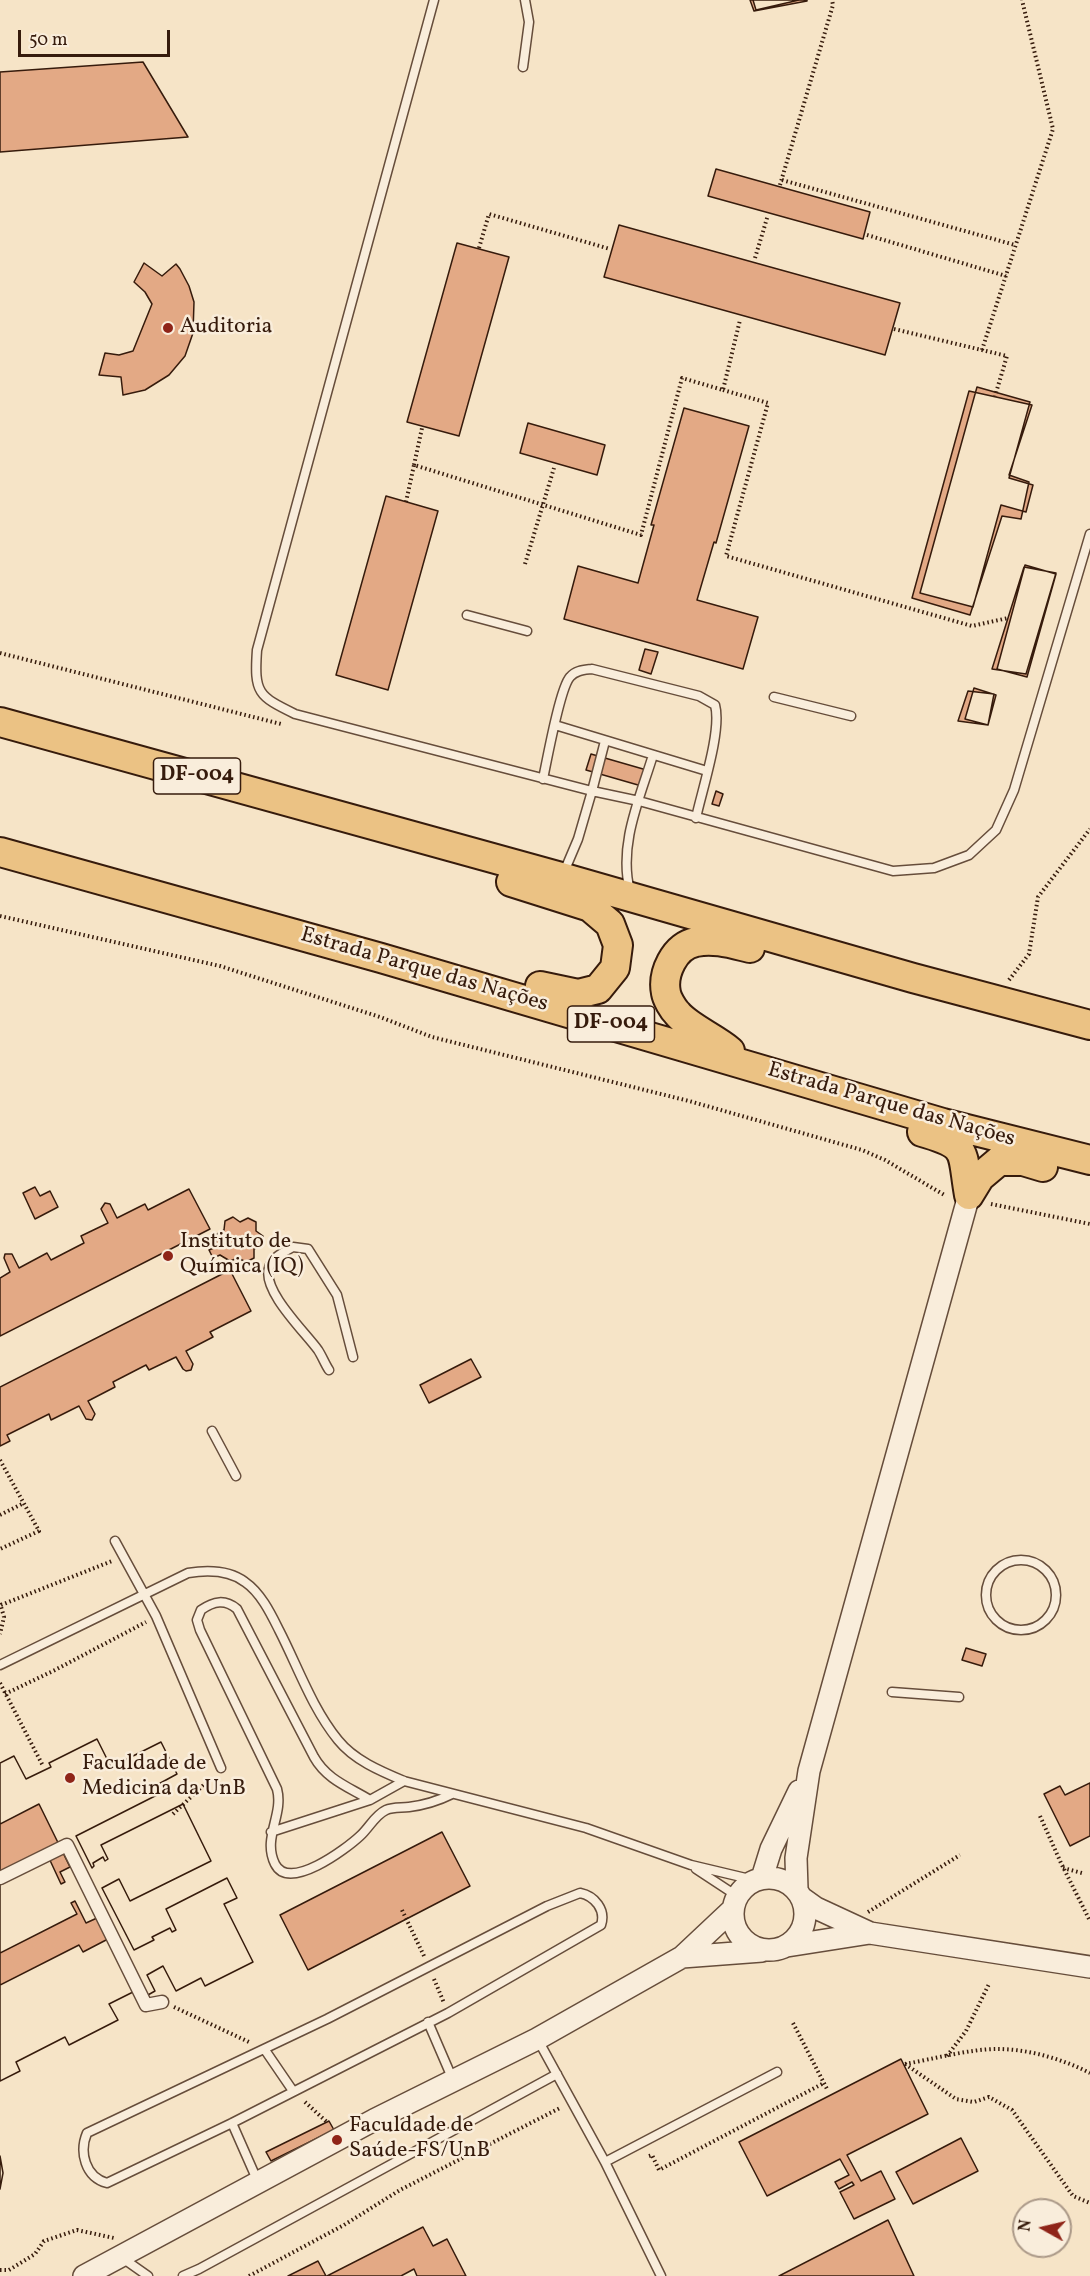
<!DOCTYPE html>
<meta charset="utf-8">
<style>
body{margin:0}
#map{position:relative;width:1090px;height:2276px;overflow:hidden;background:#f6e4c7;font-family:Vollkorn,serif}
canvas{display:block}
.north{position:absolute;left:1012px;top:2198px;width:60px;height:60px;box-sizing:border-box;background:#f9eddb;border:2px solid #ab9988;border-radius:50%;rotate:278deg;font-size:16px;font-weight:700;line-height:24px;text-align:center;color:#361b0c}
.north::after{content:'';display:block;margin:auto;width:21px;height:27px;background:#8f2418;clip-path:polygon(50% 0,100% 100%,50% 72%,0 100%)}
.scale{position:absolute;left:18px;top:30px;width:152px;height:27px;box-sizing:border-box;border:3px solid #361b0c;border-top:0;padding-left:8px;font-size:18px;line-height:21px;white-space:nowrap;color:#361b0c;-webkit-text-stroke:4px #f9eddb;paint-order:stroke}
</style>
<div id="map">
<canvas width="1090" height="2276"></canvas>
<div class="north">N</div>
<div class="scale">50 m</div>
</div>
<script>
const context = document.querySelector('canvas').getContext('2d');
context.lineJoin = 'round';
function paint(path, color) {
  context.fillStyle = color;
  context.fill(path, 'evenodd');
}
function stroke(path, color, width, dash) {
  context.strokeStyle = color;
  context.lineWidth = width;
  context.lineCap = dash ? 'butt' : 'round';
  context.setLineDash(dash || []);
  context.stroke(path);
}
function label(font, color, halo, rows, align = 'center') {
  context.font = font + ' Vollkorn,serif';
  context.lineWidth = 5;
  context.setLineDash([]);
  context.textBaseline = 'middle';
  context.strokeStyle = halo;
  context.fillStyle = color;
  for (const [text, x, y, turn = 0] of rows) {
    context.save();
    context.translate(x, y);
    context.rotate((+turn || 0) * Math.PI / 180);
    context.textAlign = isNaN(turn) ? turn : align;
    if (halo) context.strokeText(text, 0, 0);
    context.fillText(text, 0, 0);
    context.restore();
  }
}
const building = new Path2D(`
 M750 0H807V1L754 11Z
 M753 0H799L756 10Z
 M143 62 188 137 0 152V72Z
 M716 169 870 212 863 239 708 196Z
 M619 225 900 303 885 355 604 277Z
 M457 243 509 257 459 436 407 422Z
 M144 263 162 276 176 264 180 269 189 286 194 302 193 333 185 356 169 375 145 390 123 395 121 377 99 375 105 353 119 355 133 351 152 304 145 292 134 282Z
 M977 387 1030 402 1009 478 1033 485 1026 512 1001 505 973 607 920 593Z
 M969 391 1032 405 1009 475 1029 482 1021 519 1002 516 970 615 912 598Z
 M684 408 749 426 716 543 714 542 697 600 758 617 743 669 564 619 578 566 638 583 654 525H651Z
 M528 423 605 445 597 475 520 453Z
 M386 496 438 511 388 690 336 675Z
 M1025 565 1056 574 1027 677 997 669Z
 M1024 567 1056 573 1026 674 992 669Z
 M645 649 658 652 651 674 639 670Z
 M974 688 996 695 988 725 965 719Z
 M968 691 994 694 988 725 958 721Z
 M591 754 650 771 645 787 586 770Z
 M716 791 723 794 719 806 712 804Z
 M35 1187 40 1196 50 1191 58 1207 35 1219 23 1193Z
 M189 1189 210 1229 0 1336V1278L10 1272 4 1258 5 1254H12L19 1268 47 1253 51 1260 84 1243 81 1236 108 1223 101 1209 105 1203 110 1204 117 1218 145 1204 148 1210Z
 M233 1217 240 1222 248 1218 256 1222V1231L263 1236 262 1245 254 1249V1258L246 1262 238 1258 230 1261 220 1255 213 1258 209 1250 216 1247 217 1234 224 1230 225 1221Z
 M230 1270 251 1311 210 1332 213 1337 186 1351 193 1364 191 1370 186 1371 183 1369 176 1357 149 1370 146 1365 113 1382 115 1387 88 1401 95 1414 92 1420 86 1419 79 1406 51 1420 49 1414 7 1435 10 1441 0 1446V1387Z
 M471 1359 481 1377 429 1403 420 1385Z
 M966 1648 986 1654 982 1666 962 1660Z
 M97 1739 111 1767 161 1742 177 1774 153 1787 157 1795 76 1836 92 1868 94 1866 93 1863 103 1857 105 1861 108 1859 101 1845 183 1804 211 1861 130 1901 119 1879 102 1888 134 1950 154 1940 152 1937 170 1928 172 1932 176 1930 166 1909 227 1878 237 1898 224 1904 253 1962 205 1986 201 1978 176 1991 163 1966 147 1975 155 1991 139 2000 135 1991 109 2004 118 2020 69 2045 65 2037 16 2062 20 2071 0 2081V1985L79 1945 83 1952 108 1939 97 1918 86 1923 75 1901 71 1903 77 1914 0 1953V1880L48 1856 61 1884 65 1882 60 1872 70 1867 39 1804 0 1824V1763L14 1756 26 1779 51 1767 49 1763Z
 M97 1739 111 1767 161 1742 177 1774 153 1787 157 1795 76 1836 92 1868 94 1866 93 1863 103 1857 105 1861 108 1859 101 1845 183 1804 211 1861 130 1901 119 1879 102 1888 134 1950 154 1940 152 1937 170 1928 172 1932 176 1930 166 1909 227 1878 237 1898 224 1904 253 1962 205 1986 201 1978 176 1991 163 1966 147 1975 155 1991 139 2000 135 1991 109 2004 118 2020 69 2045 65 2037 16 2062 20 2071 0 2081V1763L14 1756 26 1779 51 1767 49 1763Z
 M1090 1783V1836L1070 1846 1044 1794 1060 1786 1065 1795Z
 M442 1832 470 1886 308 1970 280 1915Z
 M901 2059 928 2114 847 2155 861 2181 881 2171 895 2199 854 2219 840 2192 854 2185 852 2182 839 2189 835 2182 849 2175 840 2159 767 2196 739 2142Z
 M329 2121 334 2130 271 2161 266 2152Z
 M961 2138 978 2171 913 2204 896 2172Z
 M0 2156 3 2173 0 2189Z
 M0 2156 3 2173 0 2189Z
 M888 2220 914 2276H779Z
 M423 2227 433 2246 447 2239 466 2276H417L414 2269 401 2276H327Z
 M318 2261 326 2276H288Z`);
const path = new Path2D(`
 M782 180 1015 245
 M780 185 833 5 832 0
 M867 235 1006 276
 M479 248 489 214 610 249
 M755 258 768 215
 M894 329 1007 356 995 396
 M982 350 1053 129 1022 0
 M723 390 768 403 726 556 972 626 1008 618
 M414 465 422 428
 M406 502 414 465 641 535 682 378 723 390 740 320
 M525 564 554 468
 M0 653 281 724
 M0 916 220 966 380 1017 432 1037 689 1101 862 1150 885 1160 946 1196
 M1009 980 1029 954 1038 897 1090 829
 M991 1204 1090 1224
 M0 1460 39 1531 0 1549
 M0 1515 24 1503
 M0 1603 4 1617 0 1634
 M1 1605 112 1561
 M0 1683 43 1766
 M5 1694 55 1670 146 1622
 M173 1814 212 1777
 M1040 1816 1061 1863 1090 1921
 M1063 1868 1082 1873
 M402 1910 424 1956
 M868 1912 960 1855
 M434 1979 444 2003
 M174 2007 249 2042
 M793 2023 827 2089
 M947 2056 966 2031 989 1984
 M905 2064 956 2099 974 2102 989 2097 1012 2110 1073 2196 1090 2203
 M905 2064C933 2059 970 2049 997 2049 1029 2049 1062 2059 1090 2073
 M305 2102 328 2123
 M649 2156 652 2155 659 2170 824 2083
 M0 2270H9L35 2254 44 2241 77 2230 114 2238
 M249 2276 344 2225 400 2190 560 2108`);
const service = new Path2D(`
 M434 0 257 650C254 693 258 696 295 714L592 791 578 839 564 872
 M523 67 529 22 525 0
 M467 615 527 631
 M774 697 851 716
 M555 725 707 771
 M605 741 592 791 639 801 893 871 934 868 969 855 996 830 1014 790 1090 534
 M543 779C547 760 560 688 570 677 576 670 584 670 592 669L699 696 715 705C722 730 702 790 696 818
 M630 891C618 845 640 798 653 755
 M329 1370C325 1364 322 1356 318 1350 305 1332 262 1291 269 1268 272 1257 284 1252 293 1247L308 1249 337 1295 353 1357
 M212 1431 236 1476
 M115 1541 156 1616 221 1768
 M986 1595a35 35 0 1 1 70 0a35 35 0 1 1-70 0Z
 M0 1665 188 1573C207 1570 229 1570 245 1582 261 1593 271 1614 279 1630 298 1667 312 1708 338 1740 354 1760 380 1771 404 1781L586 1828 691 1865 754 1880
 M892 1692 959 1697
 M404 1781 370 1800C349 1787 327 1780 314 1757L237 1609C225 1599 214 1601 201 1610L197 1620 200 1630 277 1789C284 1815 262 1838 275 1864 289 1892 346 1849 360 1836 369 1828 375 1815 386 1810 393 1807 401 1808 409 1807 425 1805 438 1801 452 1794
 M271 1832 370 1800
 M696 1869 737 1896
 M580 1893C595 1896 606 1910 601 1925L448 2013 232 2123 107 2183C85 2177 79 2152 87 2133L327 2019 547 1906Z
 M428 2022 453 2080
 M538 2040 605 2162 661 2276
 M265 2050 293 2091
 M232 2123 258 2182
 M605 2162 777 2072
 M121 2257 148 2276
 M183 2276 199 2269 557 2074`);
const pedestrian = new Path2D(`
 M0 1878 67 1845 146 2005 162 2002`);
const tertiary = new Path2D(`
 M733 1914a36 36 0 1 1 72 0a36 36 0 1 1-72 0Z
 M762 1878 771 1849 799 1791
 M797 1889 796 1858 809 1771 969 1195
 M802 1898 816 1908 870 1933 1090 1967
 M787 1946 870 1933
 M682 1957 762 1951
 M84 2276 374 2120 537 2039 682 1957 732 1910`);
const trunk = new Path2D(`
 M0 722 561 877 913 978 1090 1025
 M0 852 381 958 943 1123 1090 1160
 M511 882 590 907 610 924 618 945 615 968 598 989 578 994 540 986
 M730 1051C715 1038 688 1027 677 1013 673 1009 667 999 666 993 662 974 674 946 696 942 714 938 733 944 750 948
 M922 1132C970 1146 961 1150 969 1195
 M969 1195 980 1177 999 1161H1023L1043 1167`);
const markers = [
 [168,328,6,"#8f2418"],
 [168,1256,6,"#8f2418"],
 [70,1778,6,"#8f2418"],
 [337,2140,6,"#8f2418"]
];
const shields = [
 [197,776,87],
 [611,1024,87]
];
const shieldNames = [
 ["DF-004",197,776],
 ["DF-004",611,1024]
];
const poiNames = [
 ["Auditoria",180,328],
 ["Instituto de",180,1243],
 ["Química (IQ)",180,1268],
 ["Faculdade de",82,1765],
 ["Medicina da UnB",82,1790],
 ["Faculdade de",349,2127],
 ["Saúde-FS/UnB",349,2152]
];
const streetNames = [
 ["Estrada Parque das Nações",424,971,16],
 ["Estrada Parque das Nações",891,1106,16]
];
paint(building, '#e3a985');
stroke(building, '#361b0c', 1.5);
stroke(service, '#664d3b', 11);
stroke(pedestrian, '#664d3b', 15);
stroke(tertiary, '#664d3b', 24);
stroke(trunk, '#361b0c', 32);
stroke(path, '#361b0c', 4, [1.5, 3]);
stroke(service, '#f9eddb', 8);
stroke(pedestrian, '#f9eddb', 12);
stroke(tertiary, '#f9eddb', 21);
stroke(trunk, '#ebc284', 28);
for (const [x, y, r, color] of markers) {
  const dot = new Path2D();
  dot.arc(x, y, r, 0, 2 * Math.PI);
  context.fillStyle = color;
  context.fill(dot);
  stroke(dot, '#f9eddb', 2);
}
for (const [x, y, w] of shields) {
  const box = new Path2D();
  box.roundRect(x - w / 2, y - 18, w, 36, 4.5);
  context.fillStyle = '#f9eddb';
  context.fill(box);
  stroke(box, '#361b0c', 1.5);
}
label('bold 21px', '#361b0c', null, shieldNames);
label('22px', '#361b0c', '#f9eddb', poiNames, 'left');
label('22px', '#361b0c', '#f9eddb', streetNames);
</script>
